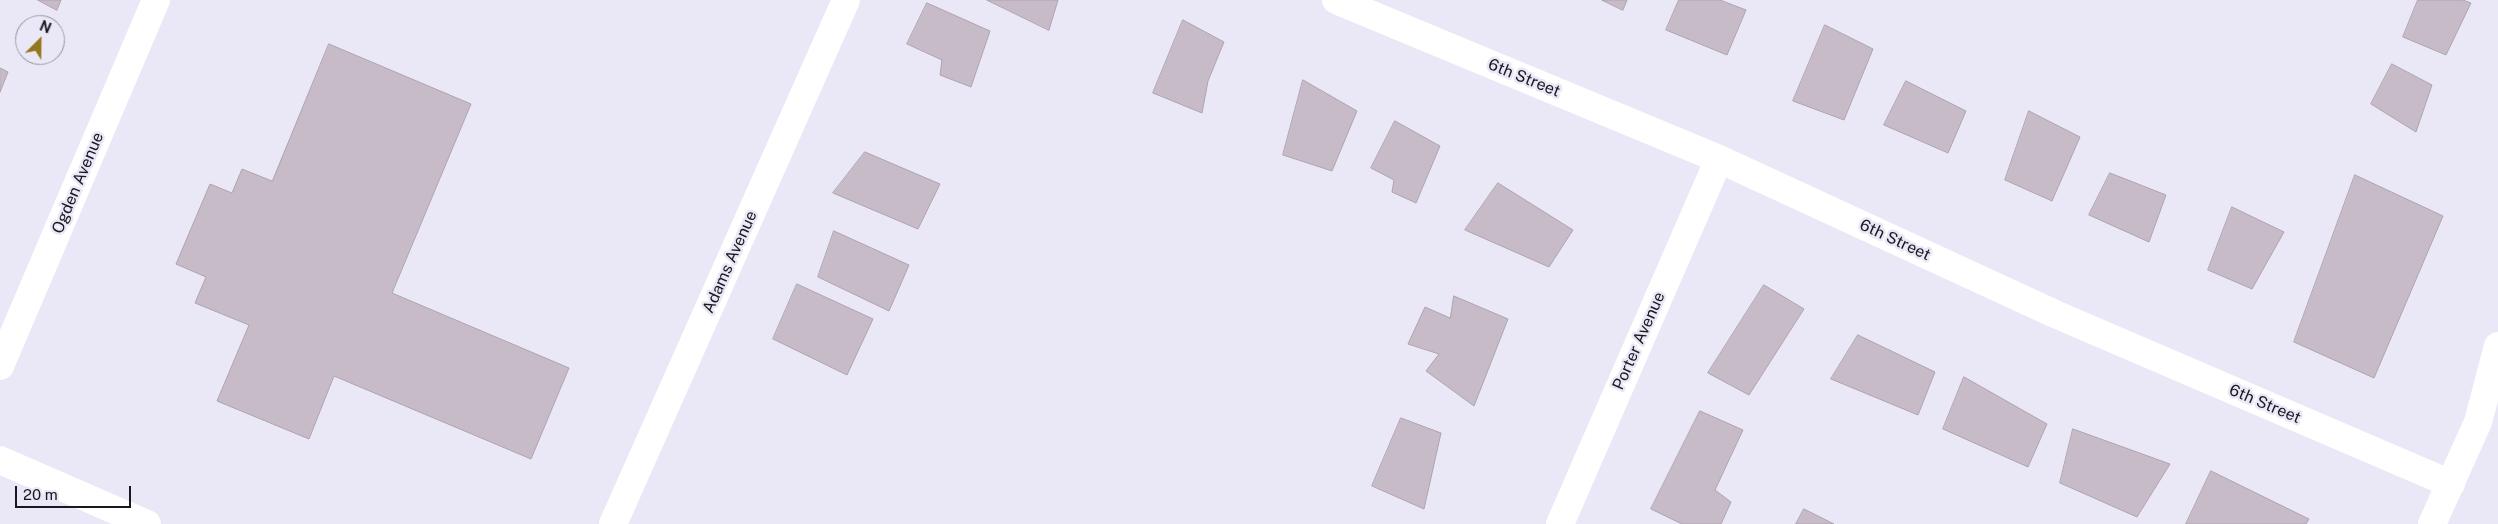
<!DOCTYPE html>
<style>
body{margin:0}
#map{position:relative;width:2498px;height:524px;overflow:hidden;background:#eae8f7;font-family:"Public Sans",sans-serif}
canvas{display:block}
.north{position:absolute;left:15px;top:15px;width:50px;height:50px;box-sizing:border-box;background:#eae8f7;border:1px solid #9695a0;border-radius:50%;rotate:23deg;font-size:14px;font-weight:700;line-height:20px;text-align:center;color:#19181e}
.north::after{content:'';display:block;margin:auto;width:18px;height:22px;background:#94771e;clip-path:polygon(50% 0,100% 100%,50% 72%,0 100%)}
.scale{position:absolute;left:15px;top:486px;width:116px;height:22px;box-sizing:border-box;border:2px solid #19181e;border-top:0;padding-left:6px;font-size:15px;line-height:18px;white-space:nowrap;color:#19181e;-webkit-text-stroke:4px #eae8f7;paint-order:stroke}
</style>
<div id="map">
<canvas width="2498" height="524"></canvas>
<div class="north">N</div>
<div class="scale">20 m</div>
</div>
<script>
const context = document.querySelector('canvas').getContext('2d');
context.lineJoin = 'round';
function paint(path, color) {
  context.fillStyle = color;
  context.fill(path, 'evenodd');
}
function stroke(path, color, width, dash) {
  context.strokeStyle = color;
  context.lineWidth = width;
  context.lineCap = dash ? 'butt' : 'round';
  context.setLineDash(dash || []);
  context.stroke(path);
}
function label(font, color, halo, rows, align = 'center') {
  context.font = font + ' "Public Sans",sans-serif';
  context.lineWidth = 5;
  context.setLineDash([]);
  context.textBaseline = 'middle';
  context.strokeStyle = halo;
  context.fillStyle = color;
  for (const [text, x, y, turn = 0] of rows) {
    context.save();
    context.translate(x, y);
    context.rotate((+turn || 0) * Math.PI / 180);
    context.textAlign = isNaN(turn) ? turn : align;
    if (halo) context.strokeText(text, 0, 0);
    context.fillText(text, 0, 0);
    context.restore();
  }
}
const building = new Path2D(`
 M38 0H61L57 10Z
 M987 0H1058L1049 30Z
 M1602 0H1627L1623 10Z
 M1679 0H1720L1746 10 1727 55 1666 30Z
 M2418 0H2463L2471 3 2446 55 2403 37Z
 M927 3 990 31 971 87 940 75 942 60 907 44Z
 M1183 20 1224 42 1208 81 1202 113 1153 93Z
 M1825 25 1873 49 1844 120 1793 101Z
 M329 44 471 104 392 293 569 368 531 459 334 376 309 439 217 401 249 325 195 303 206 277 176 264 210 184 232 193 242 169 272 181Z
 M2392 64 2432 85 2416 132 2371 104Z
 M0 68 8 72 0 92Z
 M1303 80 1357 111 1332 171 1283 155Z
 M1906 81 1966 111 1948 153 1884 125Z
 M2029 111 2080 137 2052 201 2005 180Z
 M1395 121 1440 146 1416 203 1392 192 1394 180 1371 168Z
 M865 152 940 184 918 229 833 193Z
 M2110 173 2166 195 2149 242 2089 215Z
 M2355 175 2443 216 2374 378 2294 342Z
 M1498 183 1573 230 1549 267 1465 230Z
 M2232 207 2284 232 2252 289 2208 270Z
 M834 231 909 265 889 311 818 277Z
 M797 284 873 319 847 375 773 339Z
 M1764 285 1804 309 1749 395 1708 373Z
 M1454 296 1508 319 1474 406 1426 371 1439 354 1408 344 1425 307 1450 318Z
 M1858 335 1935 372 1918 415 1831 379Z
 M1964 377 2047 424 2028 467 1943 429Z
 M1700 411 1743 430 1715 490 1731 502 1721 524H1682L1651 509Z
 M1401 418 1441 433 1424 509 1372 486Z
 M2073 429 2170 464 2137 517 2060 483Z
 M2211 471 2309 519 2306 524H2186Z
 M1804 509 1834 524H1796Z`);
const street = new Path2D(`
 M1336 0 1719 159 2055 314 2451 484
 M0 366 156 0
 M613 524 846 0
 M1560 524 1719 159
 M2432 524 2478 422 2498 346`);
const secondary = new Path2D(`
 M0 460 147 524`);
const streetNames = [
 ["6th Street",1524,78,22],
 ["Ogden Avenue",78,183,-67],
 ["6th Street",1895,240,25],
 ["Adams Avenue",730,262,-66],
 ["Porter Avenue",1639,341,-66],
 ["6th Street",2265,404,23]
];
paint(building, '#c7bbc8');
stroke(building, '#aea3af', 1);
stroke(street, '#fff', 28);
stroke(secondary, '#fff', 28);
label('16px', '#19181e', '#eae8f7', streetNames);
</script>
